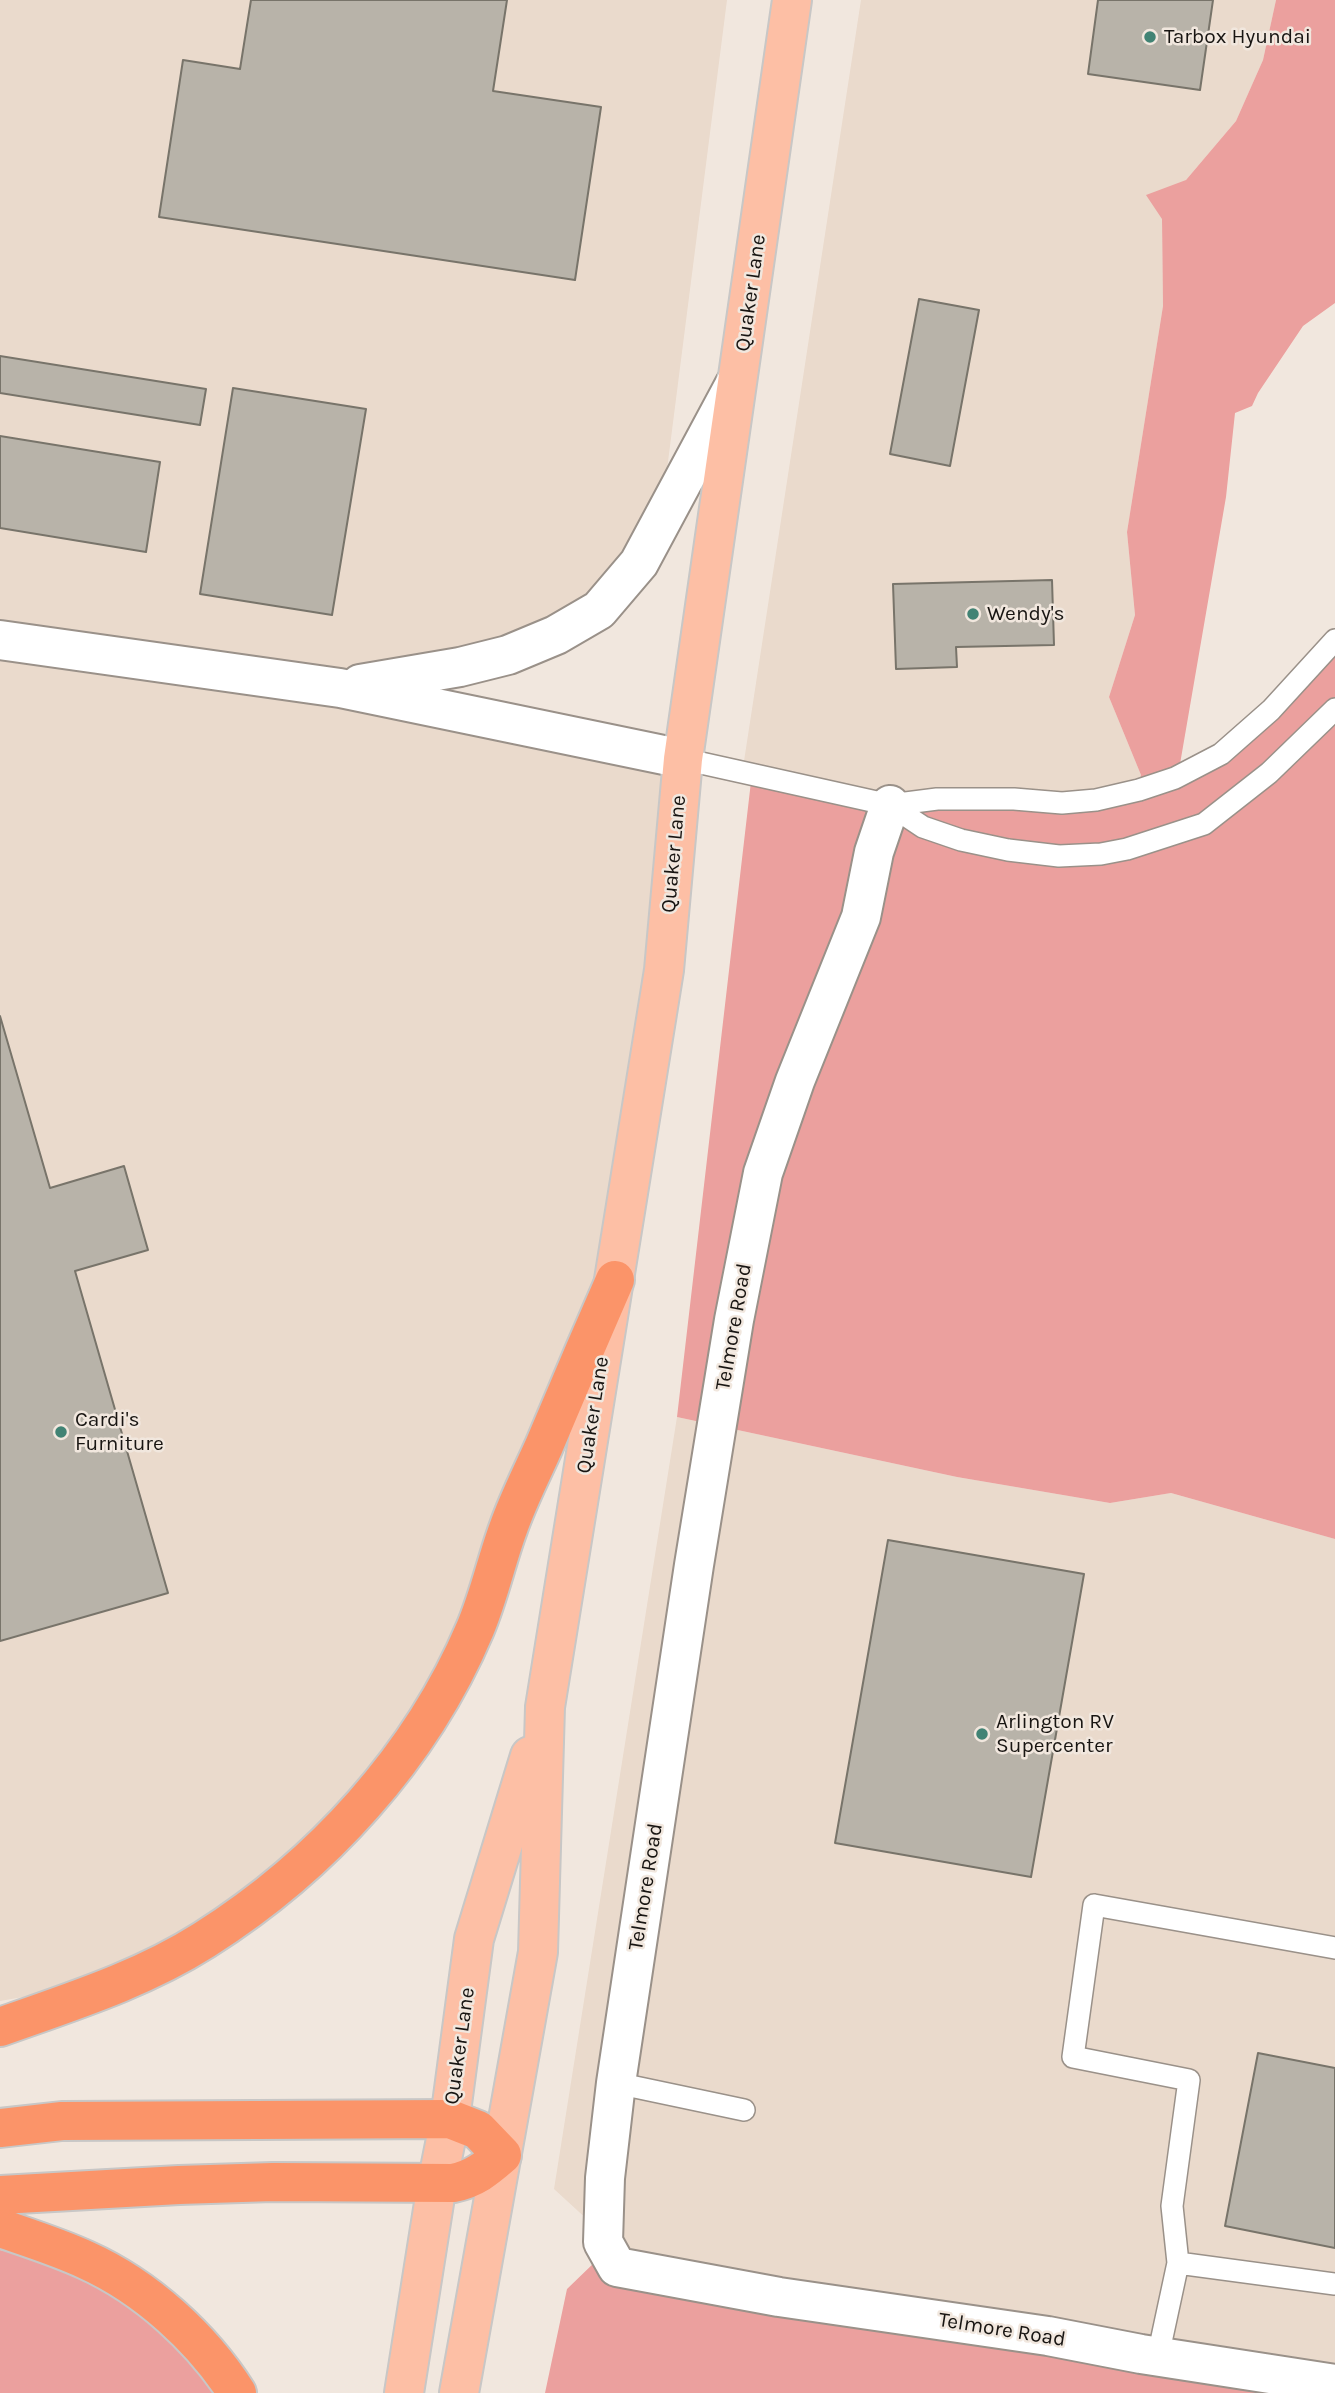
<!DOCTYPE html>
<style>
body{margin:0}
canvas{display:block;background:#f1e7de}
</style>
<canvas width="1335" height="2393"></canvas>
<script>
const context = document.querySelector('canvas').getContext('2d');
context.lineJoin = 'round';
function paint(path, color) {
  context.fillStyle = color;
  context.fill(path, 'evenodd');
}
function stroke(path, color, width, dash) {
  context.strokeStyle = color;
  context.lineWidth = width;
  context.lineCap = dash ? 'butt' : 'round';
  context.setLineDash(dash || []);
  context.stroke(path);
}
function label(font, color, halo, rows, align = 'center') {
  context.font = font + ' Karla,sans-serif';
  context.lineWidth = 5;
  context.setLineDash([]);
  context.textBaseline = 'middle';
  context.strokeStyle = halo;
  context.fillStyle = color;
  for (const [text, x, y, turn = 0] of rows) {
    context.save();
    context.translate(x, y);
    context.rotate((+turn || 0) * Math.PI / 180);
    context.textAlign = isNaN(turn) ? turn : align;
    if (halo) context.strokeText(text, 0, 0);
    context.fillText(text, 0, 0);
    context.restore();
  }
}
const built = new Path2D(`
 M0 0H727L659 532 576 631 354 676 682 757 583 1369 396 1759 270 1893 81 1987 0 2001Z
 M861 0H1276L1263 60 1236 121 1186 180 1162 219 1163 306 1127 532 1135 615 1109 697 1141 775 1139 782 1072 800 900 799 752 773 744 761Z
 M677 1417 957 1477 1110 1503 1171 1493 1335 1539V2382L631 2270 602 2233 554 2189Z`);
const green = new Path2D(`
 M1276 0H1335V303L1303 326 1258 393 1252 406 1235 413 1226 497 1180 764 1225 745 1335 634V1539L1171 1493 1110 1503 957 1477 677 1417 752 773 898 804 1072 800 1139 782 1141 775 1109 697 1135 615 1127 532 1163 306 1162 219 1146 195 1186 180 1236 121 1263 60Z
 M0 2250 76 2268 136 2297 221 2393H0Z
 M596 2261 1335 2393H545L567 2289Z`);
const building = new Path2D(`
 M251 0H507L493 91 601 107 575 280 159 217 183 60 240 69Z
 M1098 0H1213L1200 90 1088 74Z
 M919 299 979 310 950 466 890 454Z
 M0 356 206 389 200 425 0 393Z
 M233 388 366 409 332 615 200 594Z
 M0 436 160 462 146 552 0 528Z
 M1052 580 1054 645 956 647 957 667 896 669 893 584Z
 M0 1016 50 1188 124 1166 148 1250 75 1271 168 1593 0 1641Z
 M888 1540 1084 1574 1031 1877 835 1843Z
 M1258 2053 1335 2068V2248L1225 2226Z`);
const lane = new Path2D(`
 M683 759 890 805 937 799H1014L1062 803 1096 800 1139 790 1175 778 1221 754 1271 710 1335 640
 M890 805 923 827 961 840 1008 850 1059 856 1101 854 1127 849 1204 824 1269 773 1335 709
 M616 2083 744 2110
 M1178 2263 1335 2284
 M1158 2356 1178 2263 1172 2206 1189 2080 1073 2057 1094 1905 1335 1948`);
const street = new Path2D(`
 M0 640 340 688 683 759
 M360 684 460 667 508 655 556 635 599 610 639 563 735 384
 M890 805 874 852 861 917 795 1081 763 1173 734 1320 694 1565 616 2083 605 2178 603 2242 617 2267 779 2297 1048 2336 1141 2354 1335 2384`);
const primary = new Path2D(`
 M404 2393 437 2184 450 2119 474 1939 530 1756
 M459 2393 538 1952 545 1707 664 970 683 759 792 0`);
const highway = new Path2D(`
 M0 2027C70 2002 141 1980 204 1940 321 1866 421 1757 475 1629 489 1596 496 1562 508 1529 518 1500 532 1473 544 1446 567 1391 591 1335 615 1280
 M0 2128 62 2121 450 2119 478 2130 502 2155C486 2169 474 2179 453 2183L273 2182 179 2185 0 2195
 M0 2228C29 2238 58 2247 86 2260 146 2287 202 2338 237 2393`);
const markers = [
 [1150,37,7,"#418374"],
 [973,614,7,"#418374"],
 [61,1432,7,"#418374"],
 [982,1734,7,"#418374"]
];
const poiNames = [
 ["Tarbox Hyundai",1164,37],
 ["Wendy's",987,614],
 ["Cardi's",75,1420],
 ["Furniture",75,1444],
 ["Arlington RV",996,1722],
 ["Supercenter",996,1746]
];
const streetNames = [
 ["Quaker Lane",751,293,-82],
 ["Quaker Lane",674,854,-85],
 ["Telmore Road",734,1327,-80],
 ["Quaker Lane",593,1415,-81],
 ["Telmore Road",646,1887,-81],
 ["Quaker Lane",460,2046,-82],
 ["Telmore Road",1002,2330,9]
];
paint(built, '#eadacc');
paint(green, '#eba09e');
paint(building, '#b8b3a9');
stroke(building, '#78746a', 2);
stroke(lane, '#9a9189', 24);
stroke(street, '#9a9189', 42);
stroke(primary, '#c8c7c6', 42);
stroke(highway, '#c8c7c6', 42);
stroke(lane, '#fff', 21);
stroke(street, '#fff', 38);
stroke(primary, '#fdbfa5', 38);
stroke(highway, '#fb9469', 38);
for (const [x, y, r, color] of markers) {
  const dot = new Path2D();
  dot.arc(x, y, r, 0, 2 * Math.PI);
  context.fillStyle = color;
  context.fill(dot);
  stroke(dot, '#f1e7de', 2.5);
}
label('21px', '#181512', '#f1e7de', poiNames, 'left');
label('21px', '#181512', '#f1e7de', streetNames);
</script>
